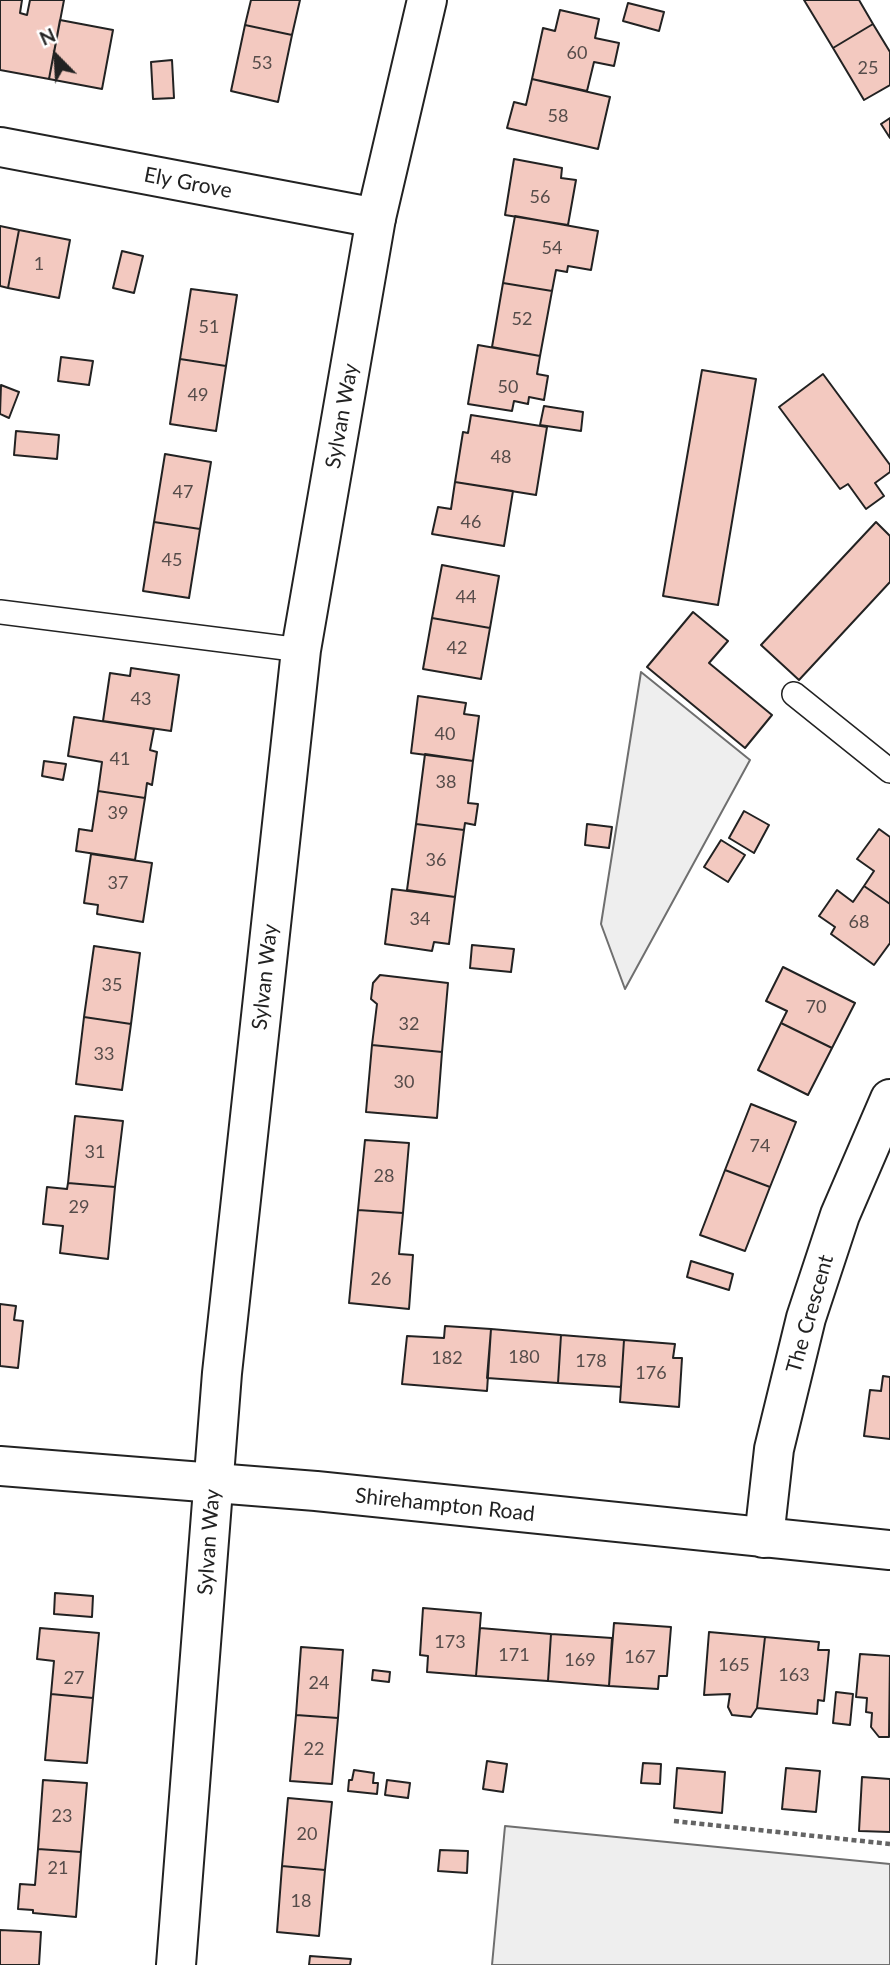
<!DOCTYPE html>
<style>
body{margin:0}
#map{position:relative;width:890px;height:1965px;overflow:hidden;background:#fff;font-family:Lato,sans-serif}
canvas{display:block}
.north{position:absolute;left:21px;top:21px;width:70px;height:70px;-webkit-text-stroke:5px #fff;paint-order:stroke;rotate:336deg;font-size:19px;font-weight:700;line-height:28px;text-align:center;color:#222}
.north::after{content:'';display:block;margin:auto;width:24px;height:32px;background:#222;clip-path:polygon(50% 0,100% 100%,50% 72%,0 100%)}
</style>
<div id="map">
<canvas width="890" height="1965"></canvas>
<div class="north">N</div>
</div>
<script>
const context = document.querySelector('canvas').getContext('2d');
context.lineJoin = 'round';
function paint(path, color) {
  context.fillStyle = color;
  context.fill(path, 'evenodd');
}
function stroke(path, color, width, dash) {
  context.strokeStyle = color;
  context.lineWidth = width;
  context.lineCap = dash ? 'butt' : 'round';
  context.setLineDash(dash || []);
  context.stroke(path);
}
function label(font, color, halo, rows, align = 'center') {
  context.font = font + ' Lato,sans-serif';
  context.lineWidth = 5;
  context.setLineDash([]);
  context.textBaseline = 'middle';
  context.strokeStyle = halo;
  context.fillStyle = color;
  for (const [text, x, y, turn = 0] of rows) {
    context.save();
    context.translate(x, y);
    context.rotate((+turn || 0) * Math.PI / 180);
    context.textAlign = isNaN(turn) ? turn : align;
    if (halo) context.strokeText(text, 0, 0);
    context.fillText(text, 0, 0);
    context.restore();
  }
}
const green = new Path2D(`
 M641 672 750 760 625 989 601 924Z
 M505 1826 890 1864V1965H492Z`);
const building = new Path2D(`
 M0 0H22L20 13 27 15 30 0H64L49 79 0 70Z
 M251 0H300L292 35 245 25Z
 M804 0H859L873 24 833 48Z
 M628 3 664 12 659 31 623 21Z
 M560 10 599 19 595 38 619 43 614 66 594 62 587 91 532 79 543 28 555 31Z
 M60 20 113 30 102 89 49 79Z
 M873 24 890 52V85L864 100 833 48Z
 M245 25 292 35 278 102 231 91Z
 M172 60 174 98 153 99 151 62Z
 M532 79 610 97 598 149 507 128 514 102 526 105Z
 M890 118V138L881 124Z
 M514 159 562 168 561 178 576 180 568 225 505 215Z
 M515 216 598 231 591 270 568 266 567 272 556 270 552 291 503 283Z
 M0 226 19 230 8 288 0 286Z
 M19 230 70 240 59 298 8 288Z
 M122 251 143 256 134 293 113 288Z
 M503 283 552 291 540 356 492 347Z
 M191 289 237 295 226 366 180 359Z
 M478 345 540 356 537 374 548 376 544 400 529 397 528 404 514 401 512 411 468 404Z
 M61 357 93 361 89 385 58 381Z
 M180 359 226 366 216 431 170 424Z
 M702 370 756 379 718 605 663 596Z
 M823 374 890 465V472L875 483 884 496 866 509 848 484 840 489 779 407Z
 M1 385 19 392 9 418 0 414Z
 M544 406 583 412 581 431 540 425Z
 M471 415 547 427 536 495 455 482 463 432 468 433Z
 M16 431 59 435 57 459 14 455Z
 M165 454 211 462 200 529 154 522Z
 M455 482 513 491 504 546 432 534 438 507 451 509Z
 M154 522 200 529 189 598 143 591Z
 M876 522 890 536V582L799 680 761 645Z
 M442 565 499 576 490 628 432 618Z
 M693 612 728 641 709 663 772 715 745 748 647 667Z
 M432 618 490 628 481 679 423 669Z
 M131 668 179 675 171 731 103 721 110 673 130 676Z
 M418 696 466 703 464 714 479 716 473 761 411 753Z
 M74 717 154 729 150 750 157 752 152 785 147 783 145 798 98 791 102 762 68 756Z
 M425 754 473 761 468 803 478 804 475 825 465 823 464 830 416 824Z
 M44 761 66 764 63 780 42 776Z
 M98 791 145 798 135 860 76 851 79 829 92 831Z
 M744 811 769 825 754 853 729 838Z
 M416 824 464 830 455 897 407 890Z
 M587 824 612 827 609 848 585 845Z
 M879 829 890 837V904L864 886 874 871 857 859Z
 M721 840 745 855 728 882 704 867Z
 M91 854 152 863 143 922 97 914 98 905 84 903Z
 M864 886 890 904V943L874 965 831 934 835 927 819 916 837 890 853 902Z
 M392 889 455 897 449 944 434 942 432 951 385 944Z
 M472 945 514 949 511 972 470 968Z
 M94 946 140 953 131 1024 84 1017Z
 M783 967 855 1003 832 1048 781 1023 787 1011 766 1001Z
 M380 975 448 983 442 1052 372 1045 377 1004 371 999 373 983Z
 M84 1017 131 1024 122 1090 76 1084Z
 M781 1023 832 1048 808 1095 758 1070Z
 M372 1045 442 1052 437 1118 366 1112Z
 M751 1104 796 1122 770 1187 725 1170Z
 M75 1116 123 1121 115 1187 68 1183Z
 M365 1140 409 1143 403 1213 358 1210Z
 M725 1170 770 1187 745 1251 700 1235Z
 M68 1183 115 1187 108 1259 60 1253 63 1226 43 1224 47 1187 67 1189Z
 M358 1210 403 1213 399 1254 413 1255 409 1309 349 1303Z
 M691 1261 733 1274 729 1290 687 1277Z
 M0 1304 16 1306 14 1320 23 1321 18 1368 0 1366Z
 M445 1326 491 1329 487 1391 402 1384 407 1336 444 1338Z
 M491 1329 561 1335 558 1383 487 1378Z
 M561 1335 624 1340 621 1387 558 1383Z
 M624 1340 675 1344 673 1358H682L679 1407 620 1402Z
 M883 1376 890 1377V1439L864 1436 870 1390 881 1391Z
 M55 1593 93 1596 92 1617 54 1614Z
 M423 1608 481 1613 476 1676 427 1672 428 1656 420 1655Z
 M614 1623 671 1627 667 1676H659L658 1689 609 1686Z
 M40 1628 99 1633 93 1698 51 1694 54 1661 37 1659Z
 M480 1628 551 1634 548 1681 476 1676Z
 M709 1632 765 1637 757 1708 751 1717 732 1715 728 1707 730 1694 704 1695Z
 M551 1634 612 1638 609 1686 548 1681Z
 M765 1637 819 1642 818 1650H829L824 1701 818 1700 817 1714 757 1708Z
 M301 1647 343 1650 338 1718 296 1715Z
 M860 1654 890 1656 889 1737H879L871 1727 872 1713 866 1712 867 1698 856 1697Z
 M373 1670 390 1672 389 1682 372 1680Z
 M836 1692 853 1694 850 1725 833 1723Z
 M51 1694 93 1698 87 1763 45 1760Z
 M296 1715 338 1718 332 1784 290 1781Z
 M487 1761 507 1764 503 1792 483 1789Z
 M643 1763 661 1764 660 1784 641 1783Z
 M677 1768 725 1772 722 1813 674 1808Z
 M786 1768 820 1771 816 1812 782 1809Z
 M354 1770 374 1773 373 1783H378L377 1794 348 1791 349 1780H352Z
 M862 1777 890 1779V1832L859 1831Z
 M43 1780 87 1783 81 1852 38 1849Z
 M387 1780 410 1783 408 1798 385 1795Z
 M288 1798 332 1802 325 1870 282 1866Z
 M38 1849 81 1852 76 1917 33 1913V1910L18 1909 20 1884 35 1885Z
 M440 1850 468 1851 467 1873 438 1871Z
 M282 1866 325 1870 319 1936 277 1932Z
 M0 1930 41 1932 39 1965H0Z
 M310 1956 351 1959 350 1965H309Z`);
const path = new Path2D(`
 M674 1821 890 1844`);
const service = new Path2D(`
 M0 612 301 650
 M794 694 890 771`);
const minor = new Path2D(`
 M0 147 376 218
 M764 1538 774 1449 806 1318 840 1215 890 1099`);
const secondary = new Path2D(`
 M0 1466 316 1491 890 1550`);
const primary = new Path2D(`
 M176 1965 222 1373 301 650 376 218 427 0`);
const numberNames = [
 ["60",577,53],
 ["53",262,63],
 ["25",868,68],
 ["58",558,116],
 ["56",540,197],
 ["54",552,248],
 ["1",39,264],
 ["52",522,319],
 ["51",209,327],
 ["50",508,387],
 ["49",198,395],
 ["48",501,457],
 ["47",183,492],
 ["46",471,522],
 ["45",172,560],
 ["44",466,597],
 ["42",457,648],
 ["43",141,699],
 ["40",445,734],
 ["41",120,759],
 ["38",446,782],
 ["39",118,813],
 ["36",436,860],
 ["37",118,883],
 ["34",420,919],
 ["68",859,922],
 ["35",112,985],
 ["70",816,1007],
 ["32",409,1024],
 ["33",104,1054],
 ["30",404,1082],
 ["74",760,1146],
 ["31",95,1152],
 ["28",384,1176],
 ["29",79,1207],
 ["26",381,1279],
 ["180",524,1357],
 ["182",447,1358],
 ["178",591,1361],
 ["176",651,1373],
 ["173",450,1642],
 ["171",514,1655],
 ["167",640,1657],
 ["169",580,1660],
 ["165",734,1665],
 ["163",794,1675],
 ["27",74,1678],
 ["24",319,1683],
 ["22",314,1749],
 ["23",62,1816],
 ["20",307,1834],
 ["21",58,1868],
 ["18",301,1901]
];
const streetNames = [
 ["Ely Grove",188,183,11],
 ["Sylvan Way",342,416,-80],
 ["Sylvan Way",265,977,-84],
 ["The Crescent",810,1314,-74],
 ["Shirehampton Road",445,1505,6],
 ["Sylvan Way",209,1542,-86]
];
paint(green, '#eee');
stroke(green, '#6f6f6f', 2);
paint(building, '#f3c9c0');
stroke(building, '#222', 2);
stroke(service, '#222', 26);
stroke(minor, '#222', 42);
stroke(secondary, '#222', 42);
stroke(primary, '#222', 42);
stroke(path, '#646464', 4.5, [5, 3.5]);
stroke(service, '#fff', 23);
stroke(minor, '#fff', 38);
stroke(secondary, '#fff', 38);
stroke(primary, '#fff', 38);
label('18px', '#564c4a', null, numberNames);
label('21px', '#222', '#fff', streetNames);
</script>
